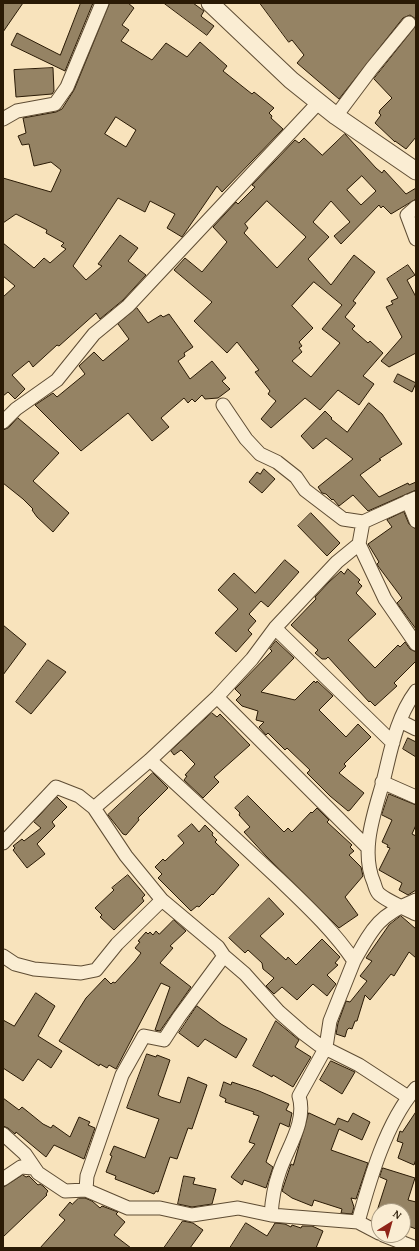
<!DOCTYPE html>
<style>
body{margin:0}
#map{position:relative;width:419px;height:1251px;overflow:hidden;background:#f8e3bc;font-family:"Gentium Book Plus",serif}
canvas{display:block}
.frame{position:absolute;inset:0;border:4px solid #2a1a05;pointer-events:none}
.north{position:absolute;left:371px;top:1203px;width:40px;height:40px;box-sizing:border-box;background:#faedd3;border:1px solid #a79981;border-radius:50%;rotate:37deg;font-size:11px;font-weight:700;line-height:16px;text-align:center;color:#2a1a05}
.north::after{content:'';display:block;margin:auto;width:14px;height:18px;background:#8f2418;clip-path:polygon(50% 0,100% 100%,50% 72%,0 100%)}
</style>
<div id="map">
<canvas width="419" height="1251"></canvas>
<div class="frame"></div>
<div class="north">N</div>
</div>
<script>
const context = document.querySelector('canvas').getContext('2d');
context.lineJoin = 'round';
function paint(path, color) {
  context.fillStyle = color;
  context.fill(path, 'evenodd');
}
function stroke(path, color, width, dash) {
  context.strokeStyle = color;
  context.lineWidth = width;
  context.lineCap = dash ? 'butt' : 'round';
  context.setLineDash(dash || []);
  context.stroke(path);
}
const building = new Path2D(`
 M3 3H23L3 32Z
 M81 3H93L65 71 11 45 17 33 60 55Z
 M110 3H128L134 8 122 25 129 30 121 41 152 60 166 43 187 57 200 42 227 66 223 71 252 94 254 92 274 108 269 113 272 116 271 118 283 129 222 192 217 186 182 237 167 228 175 214 150 201 145 212 118 198 73 266 86 280 102 266 98 264 120 235 138 248 128 261 146 275 123 300 100 319 96 313 59 346 57 345 33 367 29 361 12 375 25 389 15 399 8 392 3 396V297L15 286 3 276V243L34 268 44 258 50 263 66 249 61 246 64 243 46 233 47 230 16 214 3 223V178L51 192 61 170 51 162 34 166 29 144 22 145 18 136 26 133 23 118 56 112 62 109 74 90ZM116 117 136 130 126 147 105 134Z
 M164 3H193L204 11 201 16 202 17 214 26 207 35Z
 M260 3H416V19L410 15 403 18 339 99 297 63 304 55 292 40 289 42Z
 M416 26V137L406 149 395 141V142L375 123 381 115 379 113 380 110 392 98 374 79Z
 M53 68 54 91 52 94 16 97 14 70Z
 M345 134 376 168 382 173 384 170 406 194 416 188V199L391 214 383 206 381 208 379 205 341 244 334 236 350 222 331 201 313 222 329 237 308 259 331 285 354 255 375 272 353 301 356 303 345 317 355 326 352 329 368 343 370 341 383 353 363 376 374 384 359 405 338 390 320 410 305 398 271 428 261 419 276 401 268 394 270 391 255 372 259 370 237 342 227 353 194 321 212 302 174 270 185 258 202 272 227 242 213 227 236 202 238 204 255 187 252 185 295 140 299 143 304 138 322 155ZM362 176 376 191 361 205 347 190ZM267 201 306 237 277 268 244 233 248 228 245 224ZM314 282 342 305 322 329 340 343 311 377 292 361 302 352 299 348 302 346 299 342 313 328 292 306Z
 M408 265 415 275 407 280 416 297V353L389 367 381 361 402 337 386 307 393 304 391 301 398 298 387 279Z
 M137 308 148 323 161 315 163 317 169 314 193 347 184 353 185 356 178 361 190 379 212 361 226 378 222 381 230 389 218 398 205 399 202 395 195 402 192 399 188 403 184 398 161 418 169 427 152 441 128 413 81 451 35 405 53 393 57 397 85 374 79 366 94 352 103 361 129 339 118 324Z
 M398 374 416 383 412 392 394 382Z
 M369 403 382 414 402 444 379 459 381 460 360 475 379 497 408 483 409 485 416 482V490L368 511 353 495 339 506 333 499 332 500 326 494 322 493 318 487 353 459 326 438 313 449 301 436 325 411 332 418 331 419 347 432Z
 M18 418 59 453 33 481 69 513 53 532 37 517 32 510 33 509 23 499 3 483V430L8 428Z
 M264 469 275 479 262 493 249 482 257 472 260 474Z
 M404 512 409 524 416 529V629L397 603 402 598 378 566 377 564 379 562 368 544 392 527 387 520Z
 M311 513 340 543 327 556 298 526Z
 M285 560 299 572 268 607 261 601 249 614 256 621 248 630 252 634 236 652 215 633 238 609 218 590 234 573 255 593Z
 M348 569 360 580 358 582 362 586 356 593 376 614 348 640 375 668 398 645 400 647 405 642 410 649 416 652V661L394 683 397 686 375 706 370 701 369 702 328 657 326 659H322L315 653 318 650 291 625 316 599 315 597 329 582 341 571 344 574Z
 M3 625 26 644 3 675Z
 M276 641 294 658 261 692 295 700 314 681 316 683 317 681 333 696 319 710 346 737 358 724 371 737 344 764 346 766 339 773 364 793 350 810 348 811 330 796 307 773 310 770 287 748 285 750 268 733 266 735 259 727 264 722 256 720 258 711 242 706 236 700 241 695 235 689 272 651 270 649Z
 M48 660 66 672 31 714 16 702Z
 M212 713 217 717 220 714 250 745 214 777 219 782 203 798 184 780 187 776 185 775 195 764 181 750 174 755 171 751Z
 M408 738 416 742V757L403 749Z
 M153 773 168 788 138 818 139 820 133 827 126 835 123 834 108 815Z
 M389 794 416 805V825L412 834 416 836V890L408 895 399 890 402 883 379 870 390 848 387 847 388 845 382 842 392 820 382 815Z
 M248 796 284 832 288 828 292 832 311 812 312 813 317 808 329 820 327 822 352 845 350 847 354 851 349 855 361 867 363 876 345 897 358 915 339 928 266 856 244 832 250 827 239 815 240 813 235 808Z
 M57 797 67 807 52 822 55 826 37 844 45 854 27 868 13 850 15 848 13 846 22 839 24 841 41 828 34 822Z
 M192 824 199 832 205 825 213 833 212 835 217 840 215 842 239 865 213 895 212 894 199 907 197 906 191 911 158 878 162 874 155 867 163 859 165 861 184 843 178 836Z
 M128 875 145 895 142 898 144 901 114 930 100 917 102 915 95 908 114 890 112 888Z
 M269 898 284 914 260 936 286 960 288 957 296 965 322 939 340 957 335 963 338 965 327 975 336 984 327 996 313 984 297 1000 282 987 274 994 266 986 274 978 263 969 262 963 248 950 245 953 229 938Z
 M401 916 416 929V958L409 952 394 976 391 974 370 1000 365 995 357 1021H355L352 1029 349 1028 347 1030 345 1037 336 1034 338 1023 346 1001 350 1002 367 981 360 976 372 961 366 958 389 925Z
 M174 920 186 931 170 946 173 948 160 963 191 987 160 1031 155 1030 170 987 161 983 116 1069 109 1065 107 1068 100 1064 99 1066 59 1041 86 998 105 978 111 984 113 982 115 983 135 961 141 953 135 948 140 942 138 941 146 932 148 934 150 932 153 935 156 931 159 934Z
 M36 993 55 1006 38 1036 62 1051 51 1068 38 1059 23 1081 3 1068V1020L14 1026Z
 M197 1006 221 1024 247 1039 236 1058 205 1039 198 1047 179 1033Z
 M276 1021 299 1040 295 1047 311 1057 293 1087 273 1075 272 1077 253 1066Z
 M147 1054 156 1057 157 1055 170 1060 158 1095 161 1097 180 1103 188 1077 207 1085 192 1129 188 1128 177 1159 170 1157 158 1192 156 1191 154 1194 115 1179 116 1176 106 1172 112 1156 110 1155 114 1146 145 1158 159 1119 127 1108Z
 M331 1061 355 1072 342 1094 320 1080Z
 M224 1082 231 1085 232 1082 259 1091 289 1104 286 1110 292 1113 289 1127 280 1123 266 1162 273 1167 266 1188 244 1180 242 1185 231 1177 255 1144 249 1142 259 1116 253 1114 254 1112 225 1102 226 1099 220 1096Z
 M3 1098 19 1110 22 1107 43 1124 51 1128 53 1125 70 1137 79 1117 90 1122 88 1125 95 1128 84 1159 54 1145 46 1157 16 1132 15 1134 8 1128 3 1126Z
 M416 1112V1159L414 1165 398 1158 403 1143 397 1141 400 1131 402 1132Z
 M309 1113 335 1125 338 1118 348 1122 353 1113 370 1122 362 1140 339 1129 331 1150 368 1163 356 1199 351 1198 354 1207 352 1214 341 1213 342 1209 314 1200 312 1206 292 1198 282 1191 291 1164 293 1165Z
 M383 1168 415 1178 408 1200 416 1202V1229L403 1224V1211H377L387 1180 380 1177Z
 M23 1175 26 1177 29 1176 38 1185 40 1184 43 1186 48 1191 46 1194 47 1195 3 1237V1188Z
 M184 1176 195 1178 193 1184 216 1189 212 1204 192 1207 178 1204Z
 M79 1198H85L92 1201 100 1208 102 1206 118 1212 116 1214 125 1222 114 1235 131 1248H40L65 1220 59 1215 70 1202 72 1204Z
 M183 1221 193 1223 203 1230 190 1248H164Z
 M246 1223 267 1236 275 1223 285 1224 291 1227 292 1225 301 1228 302 1226H312L323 1231 316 1248H230Z`);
const minor = new Path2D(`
 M336 116 372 68 409 23
 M3 119 17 111 55 104 67 87 102 3
 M416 207 407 215 416 239
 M223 405 246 439 260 454 277 462 296 477 305 490 343 519 363 522 416 498
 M3 422 16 409 57 380 94 334 128 306 319 102
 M408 501 416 521
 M363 522 359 544 385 599 416 644
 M275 628 393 743
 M416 691C396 718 391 750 383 782 374 814 360 851 374 883 375 886 376 891 379 894 387 901 406 909 416 914
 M217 697 368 848
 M400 721 416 729
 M150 760C194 800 237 840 280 880 306 905 334 931 354 961L330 1021 326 1047 299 1096C307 1122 287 1148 279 1173 274 1187 272 1200 271 1215
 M382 782 416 797
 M94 808 150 760 217 697 252 659 275 628 337 562 359 544
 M3 843 56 787 79 796 94 808 126 856 162 900 218 947 224 956 245 974 279 1012 303 1033 319 1045 359 1065 408 1097
 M3 956 15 964 34 969 81 973 96 970 117 944 162 900
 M354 961C373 927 379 915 416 900
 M3 1134 25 1154 38 1173 65 1191 86 1190 128 1208H160L192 1215 238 1208 271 1215 358 1222 379 1233
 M3 1179 21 1167 33 1168
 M86 1190 87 1176 122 1075 144 1036 164 1040 179 1017 224 956
 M358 1222C370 1179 386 1122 416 1088
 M383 1235 416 1248`);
const tertiary = new Path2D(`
 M210 3 291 80 336 116 416 171`);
paint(building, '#958364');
stroke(building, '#2a1a05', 1);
stroke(minor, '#5e4c33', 15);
stroke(tertiary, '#5e4c33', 19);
stroke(minor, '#faedd3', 13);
stroke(tertiary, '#faedd3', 17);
</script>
